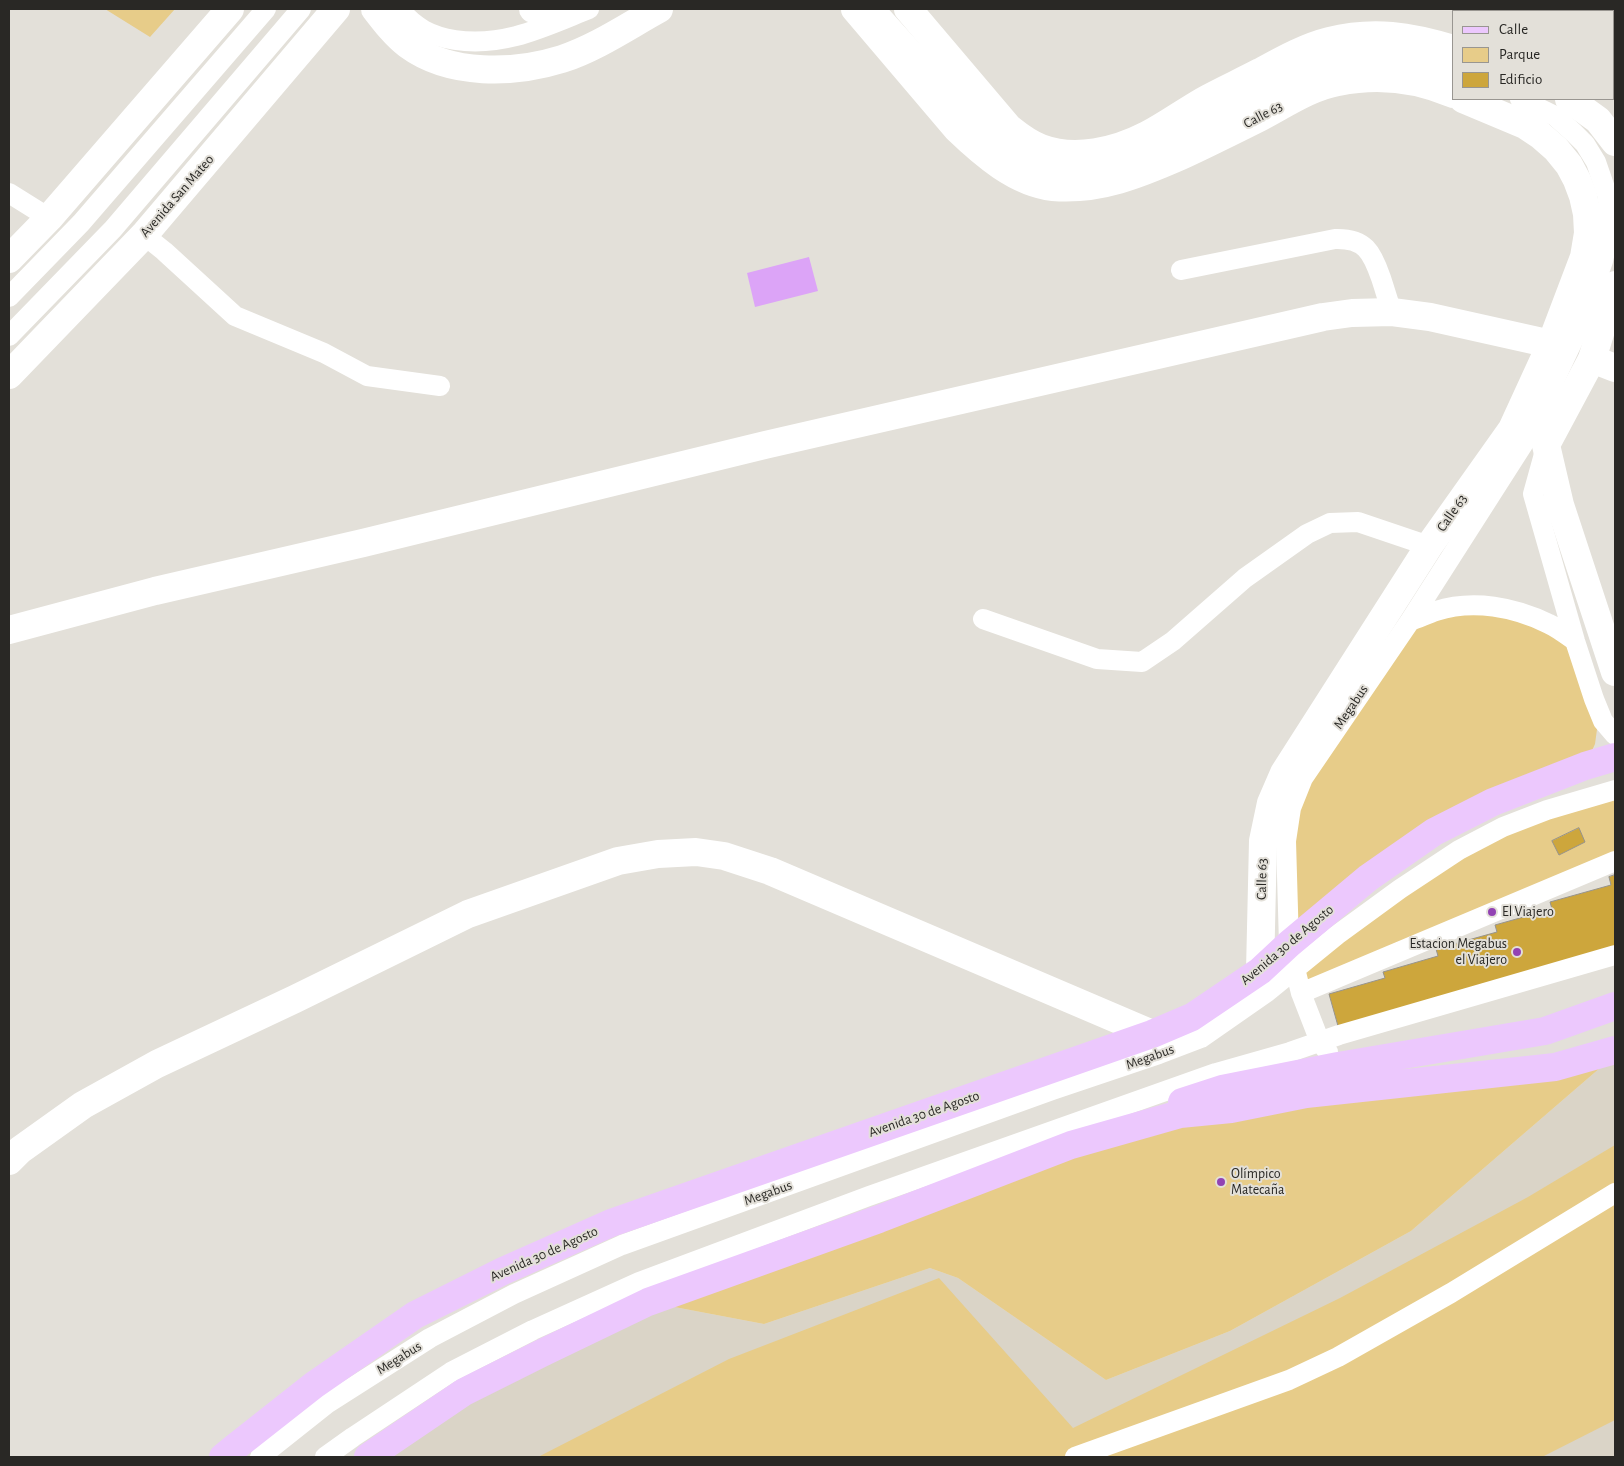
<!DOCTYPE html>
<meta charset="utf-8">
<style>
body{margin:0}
#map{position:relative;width:1624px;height:1466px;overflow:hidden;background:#e3e0d9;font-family:"Alegreya Sans",sans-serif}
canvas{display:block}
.frame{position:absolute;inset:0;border:10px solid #292825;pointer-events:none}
.legend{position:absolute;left:1452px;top:10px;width:162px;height:90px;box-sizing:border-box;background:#e3e0d9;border:1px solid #999691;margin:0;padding:6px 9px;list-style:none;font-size:15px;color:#292825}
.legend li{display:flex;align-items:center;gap:10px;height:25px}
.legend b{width:25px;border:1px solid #999691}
</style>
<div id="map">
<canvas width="1624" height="1466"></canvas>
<div class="frame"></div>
<ul class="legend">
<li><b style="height:6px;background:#ecc8fd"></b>Calle</li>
<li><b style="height:14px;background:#e7cc89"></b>Parque</li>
<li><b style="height:14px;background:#cda63c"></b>Edificio</li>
</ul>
</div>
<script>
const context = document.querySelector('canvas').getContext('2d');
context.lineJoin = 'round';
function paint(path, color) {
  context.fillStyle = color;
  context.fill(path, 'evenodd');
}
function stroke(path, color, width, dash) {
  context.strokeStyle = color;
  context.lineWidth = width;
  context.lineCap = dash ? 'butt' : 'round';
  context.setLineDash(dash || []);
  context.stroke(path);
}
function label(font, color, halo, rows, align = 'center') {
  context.font = font + ' "Alegreya Sans",sans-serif';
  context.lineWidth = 4;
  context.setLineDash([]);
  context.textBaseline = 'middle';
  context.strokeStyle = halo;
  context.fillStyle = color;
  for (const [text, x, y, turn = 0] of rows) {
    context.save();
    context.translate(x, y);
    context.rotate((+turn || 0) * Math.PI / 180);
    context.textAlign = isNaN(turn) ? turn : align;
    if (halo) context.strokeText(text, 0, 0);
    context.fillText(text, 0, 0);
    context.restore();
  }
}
const built = new Path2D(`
 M1615 1055V1457H368L648 1302 764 1324 930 1268 958 1278 1106 1380 1230 1331 1411 1231Z`);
const green = new Path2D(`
 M105 9H175L150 37Z
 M1496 607 1575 641 1598 722 1595 744 1585 766 1493 802 1289 944 1291 808 1410 621Z
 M1615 790V861L1301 993 1295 969 1459 850Z
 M1615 1055 1411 1231 1230 1331 1106 1380 958 1278 930 1268 764 1324 648 1302 1071 1145Z
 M1615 1145V1420L1542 1457H538L729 1359 939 1278 1073 1428 1340 1298 1528 1197Z`);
const water = new Path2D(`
 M809 257 818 291 755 307 747 273Z`);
const building = new Path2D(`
 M1579 828 1585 842 1559 855 1552 841Z
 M1615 875V947L1338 1026 1329 994 1385 978 1383 972 1438 956 1436 949 1497 932 1495 925 1552 909 1550 902 1611 885 1609 877Z`);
const service = new Path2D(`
 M399 9C416 28 430 36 455 40 505 47 544 27 589 9
 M875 9 986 132C1040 183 1093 179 1156 150 1188 133 1219 117 1251 100 1270 89 1290 76 1311 68 1357 49 1408 53 1453 72
 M9 193 49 218
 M144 235 164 251 235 316 324 353 367 376 440 386
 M1181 270 1335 239C1365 238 1372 252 1381 278 1385 290 1388 301 1392 312
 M9 297 81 223 266 9
 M9 336 113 229 301 9
 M1546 447 1533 494 1575 641 1594 699 1603 721 1615 735
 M983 619 1097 659 1142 662 1173 641 1245 578 1307 534 1330 523 1358 522 1429 546
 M1410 621C1419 618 1427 614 1436 611 1473 599 1515 607 1549 624 1558 628 1567 635 1575 641
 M1301 993 1615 861
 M1328 1052 1320 1042 1301 993 1289 944 1286 841 1291 808 1303 778 1410 621 1527 438 1579 328 1603 261 1609 233 1610 213 1607 194 1596 162 1585 144 1574 133 1555 116 1520 99
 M260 1457 328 1403 430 1338 514 1294 622 1245 1052 1090 1159 1054 1201 1038 1267 992 1337 935 1400 889 1459 850 1503 827 1547 810 1615 790
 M325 1457 353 1437 451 1372 533 1330 639 1282 869 1196 1216 1073 1290 1052 1339 1035 1615 955
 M1075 1457 1289 1380 1338 1357 1451 1293 1615 1193`);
const minor = new Path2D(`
 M1592 359 1615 368
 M9 630 155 591 363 543 765 445 1323 317 1352 313 1392 312 1430 317 1551 344
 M9 1161 20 1150 83 1105 157 1064 295 999 468 914 618 861 658 854 696 852 724 856 770 871 1152 1034`);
const tertiary = new Path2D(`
 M375 9C385 22 395 35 408 45 450 76 514 74 562 59 596 48 628 26 659 9
 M533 9 543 10 552 9
 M855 9 957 129C983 154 1016 183 1053 187 1099 191 1140 174 1181 156 1207 144 1233 131 1259 118 1284 105 1310 87 1338 82 1377 74 1416 78 1453 94
 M908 9 1009 128C1019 136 1029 144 1041 148 1075 161 1116 151 1147 135 1166 125 1184 112 1203 101 1221 91 1241 82 1260 72 1282 60 1305 47 1329 41 1374 30 1410 36 1453 49
 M1569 99 1598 120 1615 142
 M1615 285 1592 359 1546 445 1560 505 1615 672
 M1260 971 1263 841 1271 803 1284 773 1429 546 1512 429 1551 344 1584 257 1588 233 1587 214 1583 196 1577 180 1569 165 1556 149 1540 135 1525 125 1463 99`);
const secondary = new Path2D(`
 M9 259 49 218 230 9
 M9 375 144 235 336 9`);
const primary = new Path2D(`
 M1182 1102 1222 1089 1338 1066 1545 1031 1615 1006
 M223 1457 234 1448 314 1385 415 1315 503 1271 611 1223 1152 1034 1192 1017 1260 971 1289 944 1368 878 1434 832 1493 802 1585 766 1615 757
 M368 1457 464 1392 544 1352 648 1302 879 1219 1071 1145 1180 1114 1231 1109 1306 1094 1555 1067 1615 1050`);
const markers = [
 [1492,912,5,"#9243b3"],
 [1517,952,5,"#9243b3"],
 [1221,1182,5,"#9243b3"]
];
const streetNames = [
 ["Calle 63",1263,115,-28],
 ["Avenida San Mateo",177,196,-49],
 ["Calle 63",1452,513,-55],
 ["Megabus",1351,707,-56],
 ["Calle 63",1262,879,-89],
 ["Avenida 30 de Agosto",1287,945,-40],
 ["Megabus",1150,1057,-20],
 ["Avenida 30 de Agosto",924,1114,-19],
 ["Megabus",768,1193,-20],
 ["Avenida 30 de Agosto",544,1254,-24],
 ["Megabus",399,1358,-32]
];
const poiNames = [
 ["El Viajero",1502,912],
 ["Estacion Megabus",1507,944,"right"],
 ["el Viajero",1507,960,"right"],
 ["Olímpico",1231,1174],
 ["Matecaña",1231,1190]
];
paint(built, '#dad4c7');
paint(green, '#e7cc89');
paint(water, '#dca4f7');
paint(building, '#cda63c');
stroke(building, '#96938d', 1);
stroke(service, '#fff', 20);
stroke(minor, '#fff', 28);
stroke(tertiary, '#fff', 28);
stroke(secondary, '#fff', 28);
stroke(primary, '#ecc8fd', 28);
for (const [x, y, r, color] of markers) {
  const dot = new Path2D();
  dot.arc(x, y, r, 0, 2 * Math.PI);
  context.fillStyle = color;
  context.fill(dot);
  stroke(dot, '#e3e0d9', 2);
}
label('14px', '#292825', '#e3e0d9', streetNames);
label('14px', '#292825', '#e3e0d9', poiNames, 'left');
</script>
